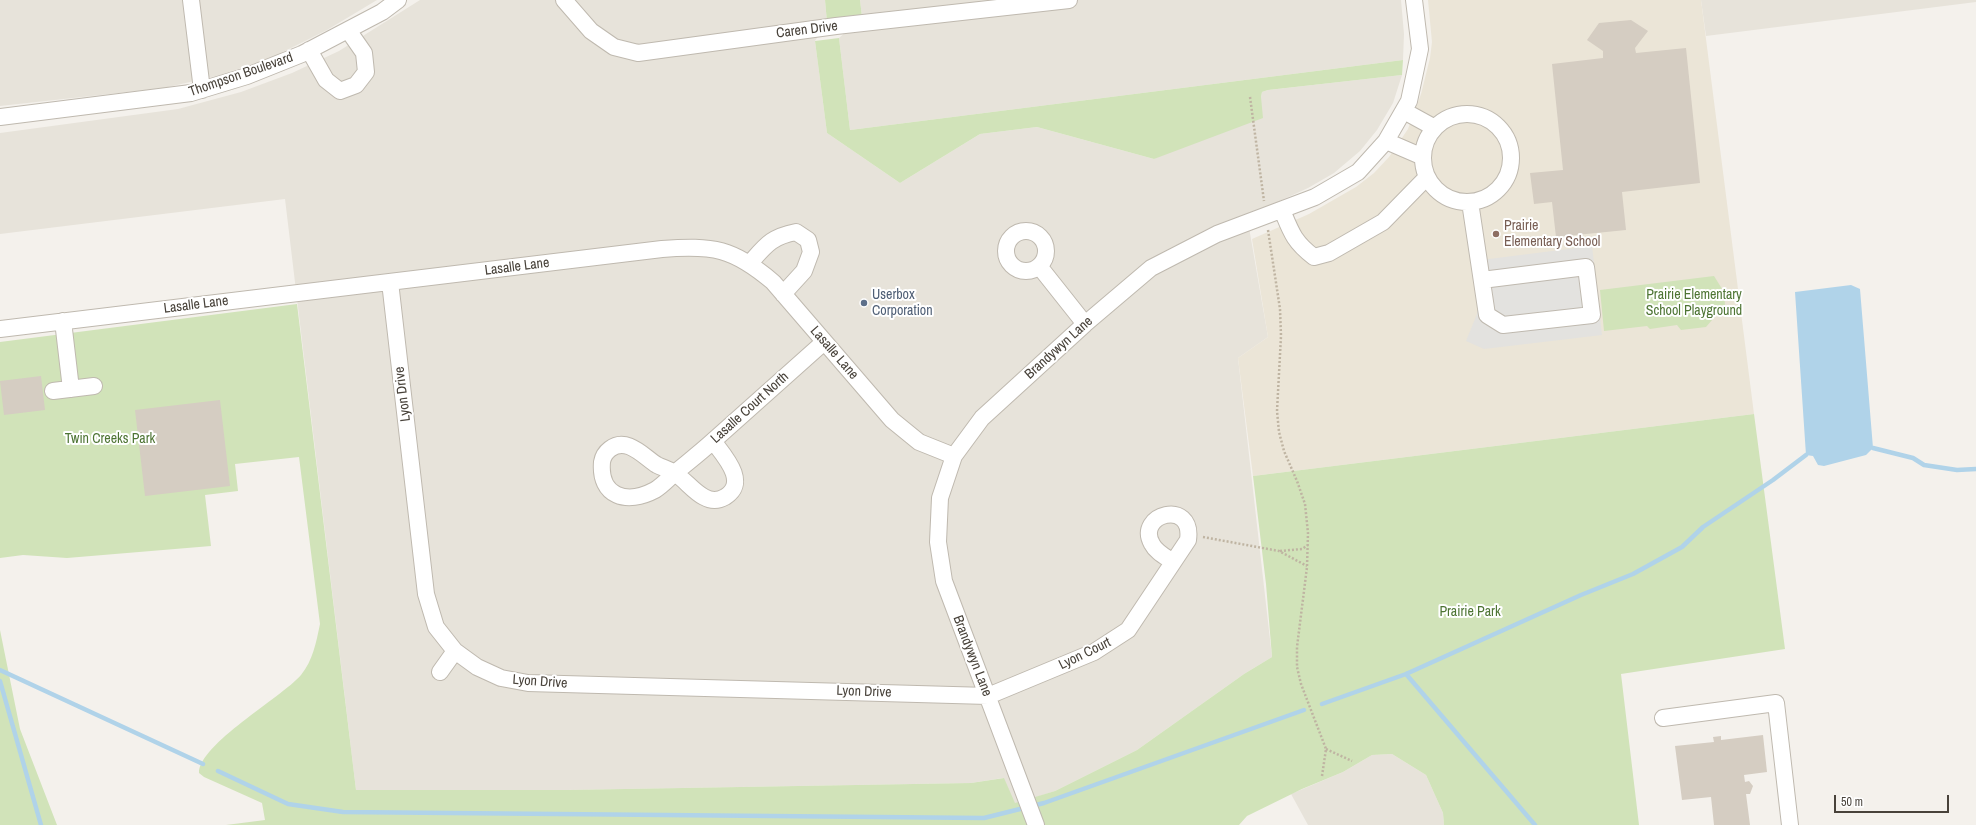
<!DOCTYPE html>
<style>
body{margin:0}
#map{position:relative;width:1976px;height:825px;overflow:hidden;background:#f4f1ec;font-family:"Archivo Narrow",sans-serif}
canvas{display:block}
.scale{position:absolute;left:1834px;top:795px;width:115px;height:18px;box-sizing:border-box;border:2px solid #48423a;border-top:0;padding-left:5px;font-size:12px;line-height:14px;white-space:nowrap;color:#48423a;-webkit-text-stroke:3px #fff;paint-order:stroke}
</style>
<div id="map">
<canvas width="1976" height="825"></canvas>
<div class="scale">50 m</div>
</div>
<script>
const context = document.querySelector('canvas').getContext('2d');
context.lineJoin = 'round';
function paint(path, color) {
  context.fillStyle = color;
  context.fill(path, 'evenodd');
}
function stroke(path, color, width, dash) {
  context.strokeStyle = color;
  context.lineWidth = width;
  context.lineCap = dash ? 'butt' : 'round';
  context.setLineDash(dash || []);
  context.stroke(path);
}
function label(font, color, halo, rows, align = 'center') {
  context.font = font + ' "Archivo Narrow",sans-serif';
  context.lineWidth = 4;
  context.setLineDash([]);
  context.textBaseline = 'middle';
  context.strokeStyle = halo;
  context.fillStyle = color;
  for (const [text, x, y, turn = 0] of rows) {
    context.save();
    context.translate(x, y);
    context.rotate((+turn || 0) * Math.PI / 180);
    context.textAlign = isNaN(turn) ? turn : align;
    if (halo) context.strokeText(text, 0, 0);
    context.fillText(text, 0, 0);
    context.restore();
  }
}
const residential = new Path2D(`
 M0 0H377L327 30 269 59 220 75 164 88 0 106Z
 M420 0H825L827 22 815 41 827 133 900 183 980 134 1037 127 1154 159 1261 97 1262 92 1268 90 1402 75 1393 103 1377 130 1360 151 1334 173 1308 188 1247 216 1268 337 1238 358 1272 657 1244 674 1137 750 1055 791 1015 804 1003 778 971 783 567 790H356L285 199 0 234V133L178 109 241 92 292 73 339 51Z
 M860 0H1401L1404 34 1403 60 850 130 839 38 862 17Z
 M1701 0H1976V2L1706 36Z
 M1392 754 1426 775 1443 813 1444 825H1308L1291 794 1343 772 1372 755Z`);
const education = new Path2D(`
 M1428 0H1701L1754 414 1253 476 1238 358 1268 337 1252 239 1309 214 1356 187 1374 173 1389 157 1408 129 1421 94 1430 58 1432 42Z`);
const green = new Path2D(`
 M825 0H860L862 17 827 22Z
 M839 38 850 130 1403 60 1402 75 1268 90 1262 92 1261 97 1263 118 1154 159 1037 127 980 134 900 183 827 133 815 41Z
 M1714 276 1724 292 1725 305 1706 327 1681 330 1677 325 1650 329 1647 326 1604 331 1600 290Z
 M297 304 356 790H567L971 783 1004 778 1015 803 1055 791 1137 750 1244 674 1272 657 1266 584 1253 476 1754 414 1785 649 1621 674 1639 825H1444L1443 813 1426 775 1392 754 1372 755 1343 772 1302 789 1247 816 1239 825H226L265 820 262 803 204 777 199 773C199 744 281 698 301 675 313 660 316 643 320 624L299 457 235 464 238 491 205 495 211 546 67 558 23 555 0 558V342Z
 M0 630 20 729 57 825H0Z`);
const parking = new Path2D(`
 M1592 246 1602 335 1484 349 1466 341 1477 314 1478 306 1473 261Z`);
const water = new Path2D(`
 M1851 285 1860 289 1873 448 1866 455 1824 466 1818 465 1813 456 1806 455 1795 292Z`);
const stream = new Path2D(`
 M1873 448 1913 458 1924 465 1957 470 1976 469
 M0 670 203 764
 M1406 674 1535 825
 M0 681 41 825
 M1322 704 1406 674 1581 595 1633 574 1682 547 1703 527 1773 480 1806 455
 M218 771 288 804 343 812 984 818 1044 803 1304 710`);
const building = new Path2D(`
 M1631 20 1648 31 1635 48 1636 53 1686 48 1700 183 1622 192 1626 230 1556 237 1552 202 1534 204 1530 173 1563 170 1552 64 1603 58V51L1587 40 1599 23Z
 M41 376 45 410 4 415 0 381Z
 M220 400 230 486 145 496 135 410Z
 M1763 735 1767 772 1744 775 1745 782 1749 781 1753 786 1750 794H1746L1750 825H1714L1711 797 1682 800 1675 746 1714 742 1713 737 1721 736V740Z`);
const path = new Path2D(`
 M1250 97 1264 201
 M1268 230 1280 309 1281 336 1277 411 1279 432 1284 451 1297 481 1305 504 1308 533 1307 567 1297 647V667L1301 684 1326 749 1322 776
 M1203 537 1279 551 1307 566
 M1280 551 1302 549 1308 545
 M1326 749 1352 761`);
const minor = new Path2D(`
 M191 0 202 90
 M564 0 591 31 614 47 638 53 836 26 1069 0
 M309 50 326 80 340 91 356 85 366 72 364 53 348 30
 M1404 111 1435 128
 M1423 158a44 44 0 1 1 88 0a44 44 0 1 1-88 0Z
 M0 117 191 93 247 76 302 54 382 12 398 0
 M1386 141 1423 157
 M1470 202 1487 315 1503 325 1592 315 1586 267 1482 280
 M1282 210C1291 232 1294 242 1314 257L1329 253 1383 222 1427 177
 M1006 251a20 20 0 1 1 40 0a20 20 0 1 1-40 0Z
 M750 263C766 245 771 237 796 232L808 240 811 252 804 271 783 294
 M1039 266 1085 324
 M390 282 426 594 436 627 455 651 477 667 501 678 528 683 988 696 1094 652 1128 630 1188 540C1194 498 1135 514 1152 544 1156 552 1166 557 1173 562
 M63 321 71 389
 M0 329 662 249C713 245 733 248 773 282L892 420 919 442 954 456
 M53 391 94 386
 M713 441C724 456 749 482 725 497 718 501 711 501 704 497 694 492 686 481 676 474 671 470 663 468 657 465 644 457 627 436 610 449 606 452 603 456 602 462 599 497 627 505 655 490 663 485 669 478 676 472 688 462 701 452 713 441 750 408 787 375 824 342
 M440 672 455 651
 M1663 718 1776 703 1790 825
 M1036 825 944 581 938 542 940 498 954 456 982 418 1085 324 1151 268 1217 234 1315 197 1358 172 1386 141 1409 101 1420 49 1414 0`);
const markers = [
 [1496,234,4,"#8d6e63"],
 [864,303,4,"#5c6f8a"]
];
const streetNames = [
 ["Caren Drive",807,30,-7],
 ["Thompson Boulevard",241,75,-19],
 ["Lasalle Lane",517,267,-7],
 ["Lasalle Lane",196,305,-7],
 ["Brandywyn Lane",1059,348,-42],
 ["Lasalle Lane",834,353,49],
 ["Lyon Drive",403,394,-97],
 ["Lasalle Court North",750,408,-42],
 ["Lyon Court",1085,654,-26],
 ["Brandywyn Lane",972,656,69],
 ["Lyon Drive",540,682,4],
 ["Lyon Drive",864,692,2]
];
const educationNames = [
 ["Prairie",1504,226],
 ["Elementary School",1504,242]
];
const serviceNames = [
 ["Userbox",872,295],
 ["Corporation",872,311]
];
const parkNames = [
 ["Prairie Elementary",1694,295],
 ["School Playground",1694,311],
 ["Twin Creeks Park",110,439],
 ["Prairie Park",1470,612]
];
paint(residential, '#e7e3da');
paint(education, '#ebe5d7');
paint(green, '#d1e3b9');
paint(parking, '#e3e2df');
paint(water, '#b0d3e9');
stroke(stream, '#b0d3e9', 4.5);
paint(building, '#d5cdc2');
stroke(minor, '#bfb9af', 18);
stroke(path, '#bfb4a2', 2.5, [2, 2]);
stroke(minor, '#fff', 16);
for (const [x, y, r, color] of markers) {
  const dot = new Path2D();
  dot.arc(x, y, r, 0, 2 * Math.PI);
  context.fillStyle = color;
  context.fill(dot);
  stroke(dot, '#fff', 1.5);
}
label('14px', '#48423a', '#fff', streetNames);
label('14px', '#785e54', '#fff', educationNames, 'left');
label('14px', '#4e5e75', '#fff', serviceNames, 'left');
label('14px', '#4d7433', '#fff', parkNames);
</script>
